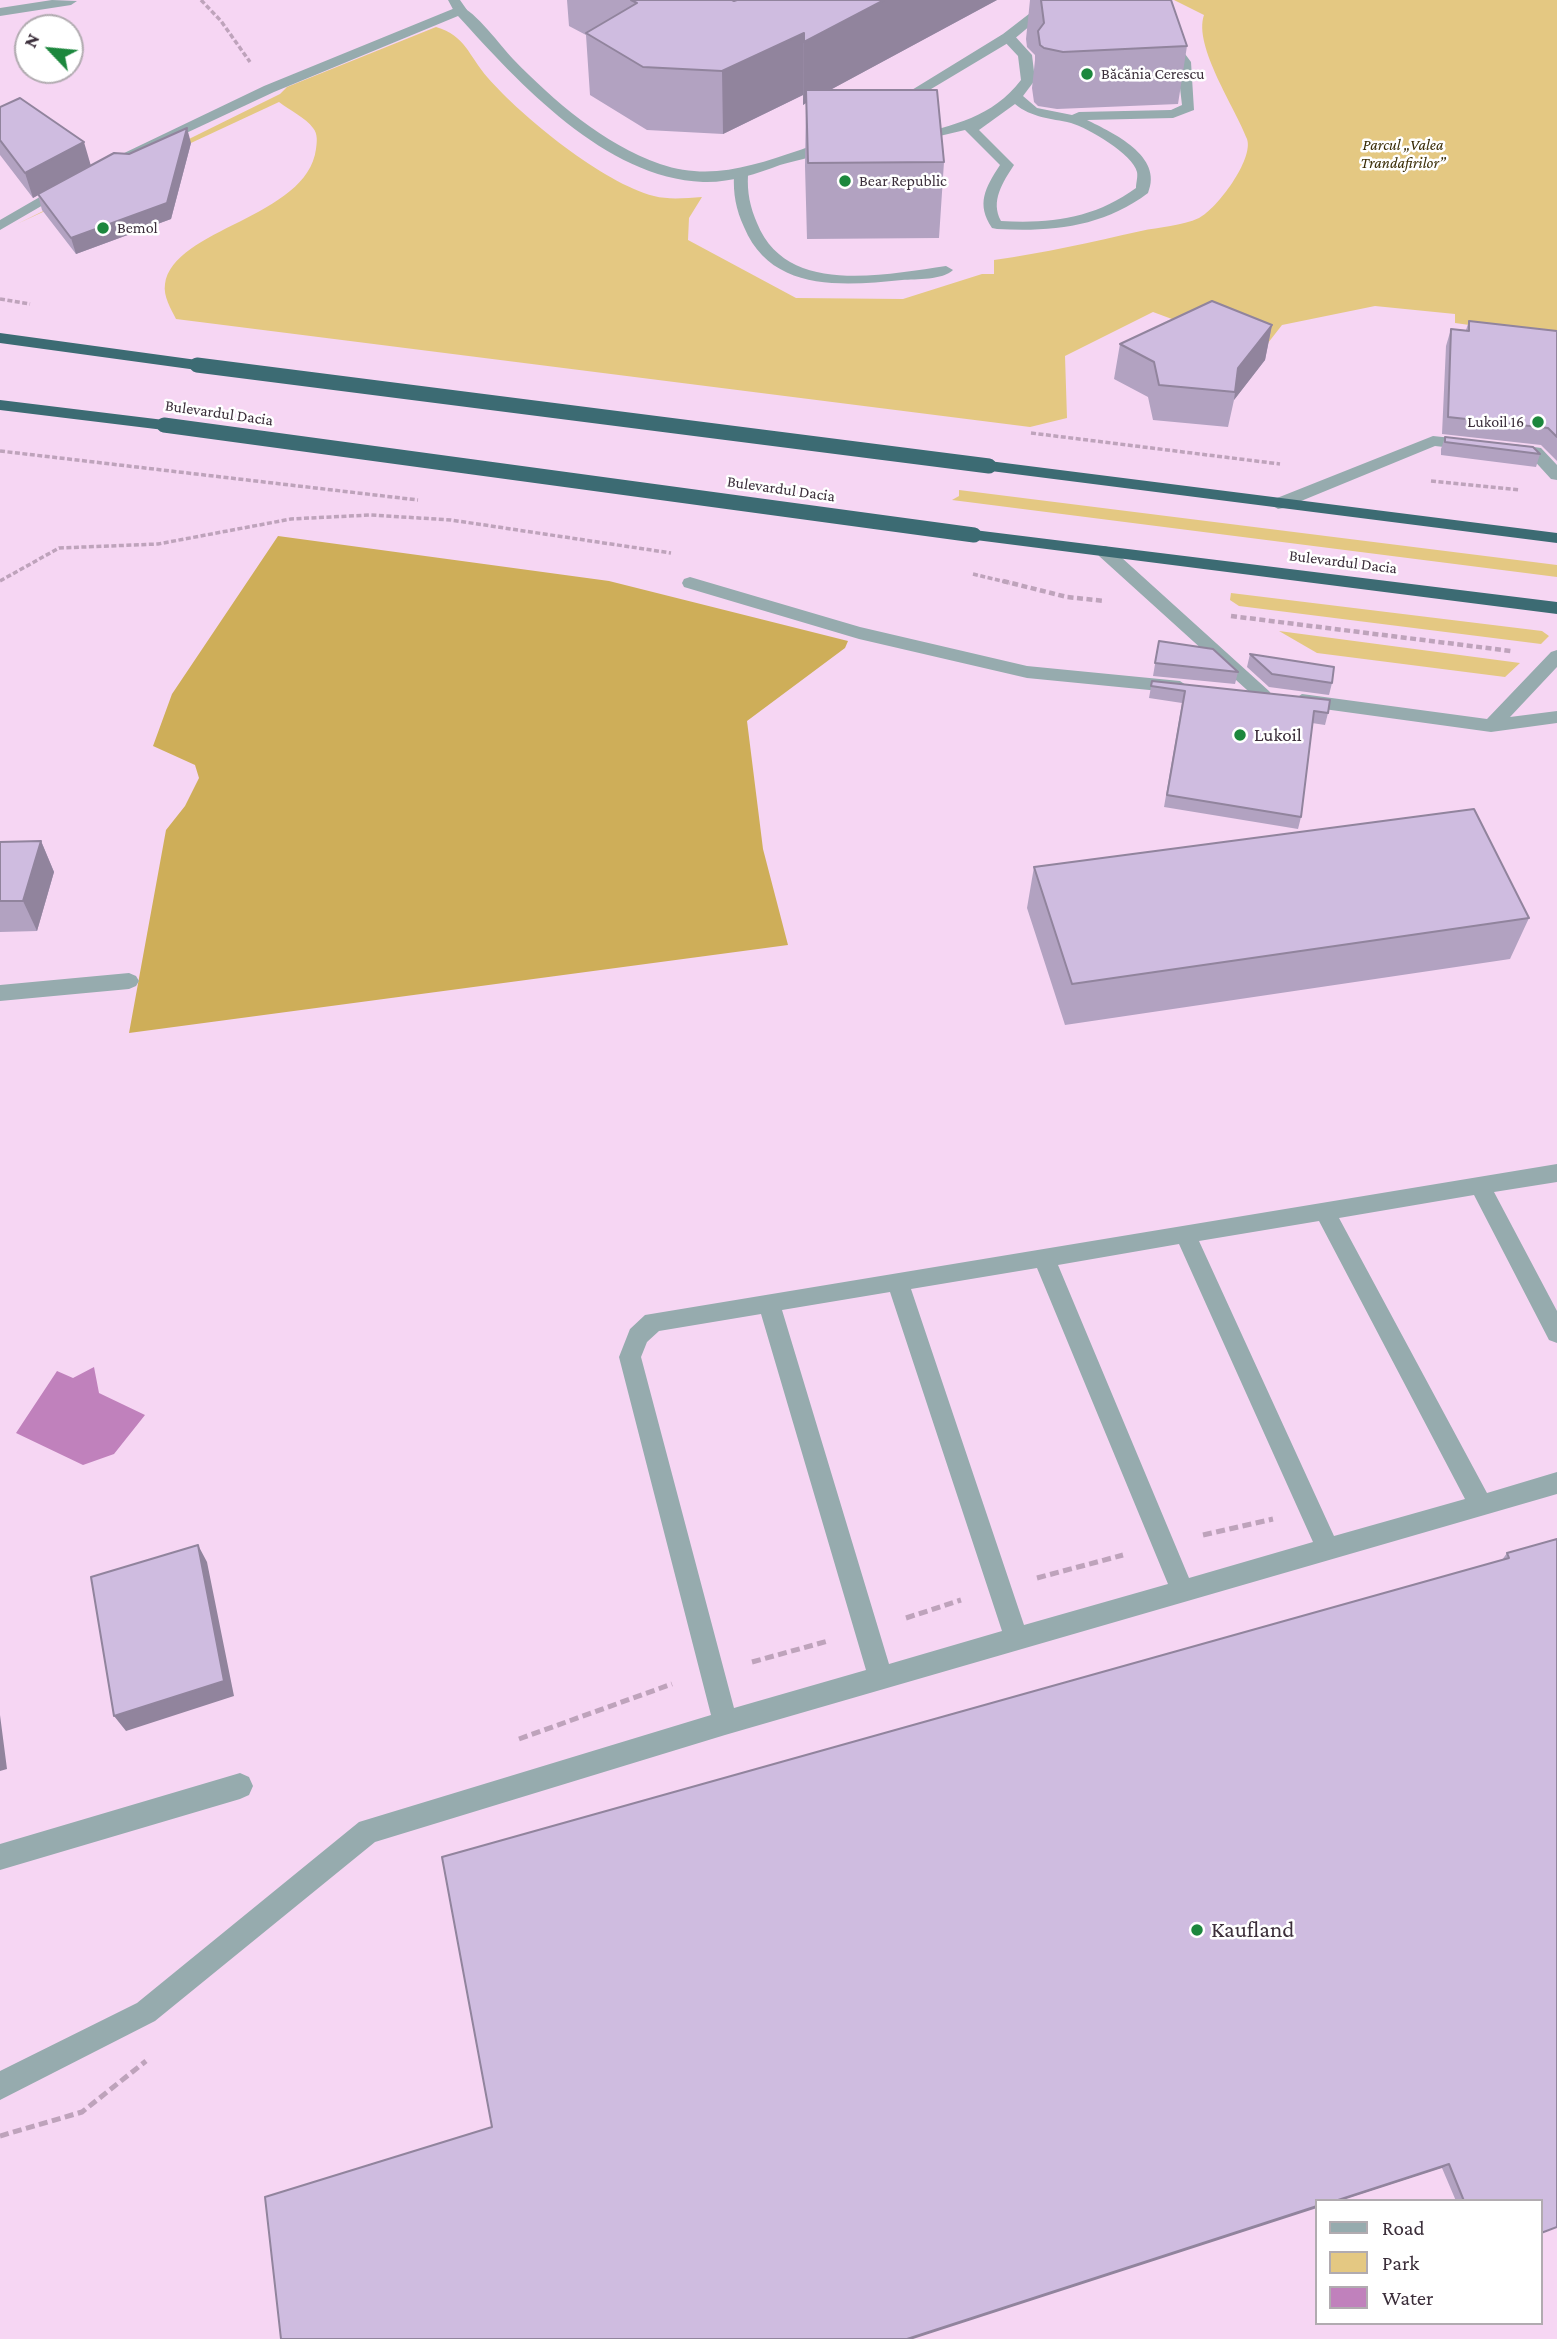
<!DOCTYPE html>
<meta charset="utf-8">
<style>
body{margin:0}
#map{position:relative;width:1557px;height:2339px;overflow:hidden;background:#f6d6f3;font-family:"Crimson Pro",serif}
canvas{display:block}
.legend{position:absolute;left:1315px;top:2199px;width:228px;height:126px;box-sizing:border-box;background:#fff;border:2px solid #b1abb0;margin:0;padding:9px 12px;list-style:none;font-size:21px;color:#3b2e3a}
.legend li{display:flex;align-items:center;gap:14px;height:35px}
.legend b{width:35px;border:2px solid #b1abb0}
.north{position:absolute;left:14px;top:14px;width:70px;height:70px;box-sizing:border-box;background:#fff;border:2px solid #b1abb0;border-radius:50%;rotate:296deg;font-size:19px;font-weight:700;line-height:28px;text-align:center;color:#3b2e3a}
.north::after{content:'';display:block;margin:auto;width:24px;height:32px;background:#1c873d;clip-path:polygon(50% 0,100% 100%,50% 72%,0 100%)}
</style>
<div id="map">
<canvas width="1557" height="2339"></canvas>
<ul class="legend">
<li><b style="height:9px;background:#96abae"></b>Road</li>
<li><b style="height:19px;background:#e4c882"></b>Park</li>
<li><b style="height:19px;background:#c081bc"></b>Water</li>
</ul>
<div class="north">N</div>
</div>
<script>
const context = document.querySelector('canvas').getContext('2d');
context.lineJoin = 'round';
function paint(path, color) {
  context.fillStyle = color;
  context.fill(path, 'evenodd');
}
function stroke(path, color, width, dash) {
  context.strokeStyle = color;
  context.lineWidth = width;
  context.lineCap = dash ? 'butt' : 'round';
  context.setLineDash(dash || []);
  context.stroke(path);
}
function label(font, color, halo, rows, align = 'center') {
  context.font = font + ' "Crimson Pro",serif';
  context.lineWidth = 5;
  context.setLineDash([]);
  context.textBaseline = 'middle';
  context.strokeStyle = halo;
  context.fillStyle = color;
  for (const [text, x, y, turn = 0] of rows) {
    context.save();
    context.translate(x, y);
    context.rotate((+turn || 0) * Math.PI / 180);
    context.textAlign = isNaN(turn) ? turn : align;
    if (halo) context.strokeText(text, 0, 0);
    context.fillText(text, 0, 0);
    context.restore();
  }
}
const green = new Path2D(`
 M1174 0H1557V337L1455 323V314L1375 306 1282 325 1261 352 1153 312 1065 356 1067 418 1030 427 176 319C171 309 163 296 165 284 173 228 307 218 316 149 317 142 318 134 313 128 306 118 289 110 279 102L17 224 280 94 287 87 436 27C466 36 468 55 488 78 522 117 603 183 654 196 669 200 686 198 702 197L689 218 688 240 796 298 903 299 982 274H994V260C1044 253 1092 242 1141 231 1159 227 1182 226 1199 218 1217 209 1254 159 1247 139 1236 109 1193 46 1204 15Z
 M959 490 1557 565V577L952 500 959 496Z
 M1231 593 1542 631 1549 636 1541 644 1239 606 1230 600Z
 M1279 631 1520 663 1505 677 1317 653Z`);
const forest = new Path2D(`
 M278 536 609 581 848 641 845 648 747 721 763 849 788 945 129 1033 166 830 185 806 199 778 195 765 153 746 172 694Z`);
const water = new Path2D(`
 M94 1367 99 1393 145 1415 114 1454 83 1465 16 1433 57 1371 73 1378Z`);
const pathFar2 = new Path2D(`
 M201 0 221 21 250 62
 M0 299 30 304
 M1031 433 1280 464
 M0 451 418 500
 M1431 481 1520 490
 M973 574 1010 583
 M0 581 59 548 158 544 291 519 371 515 451 520 671 553`);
const pathFar1 = new Path2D(`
 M1003 581 1067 597 1105 601
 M1231 616 1511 651`);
const path = new Path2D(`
 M1203 1535 1273 1519
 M1037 1578 1123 1555
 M906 1618 961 1600
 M752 1662 828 1641
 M519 1739 672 1684
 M0 2136 82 2112 146 2061`);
const lane = new Path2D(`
 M52 0 77 1 71 5 0 16V8Z
 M448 0H460L467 10 455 13Z
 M1003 34H1013L1032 55 1035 80 1023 96 1037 108 1072 115 1079 112 1171 110 1182 105 1177 62 1162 42 1174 39 1191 62 1194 110 1173 118 1087 120C1113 133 1164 156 1148 193 1103 227 1052 232 997 229L992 228C976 204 985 188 1000 165L965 130 910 143V137C954 124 992 118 1021 80L1018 56 1003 40ZM1015 104C1032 118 1050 118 1071 123 1088 128 1133 154 1137 172 1138 177 1136 183 1136 188 1095 218 1051 224 1001 221 990 201 1003 182 1014 165L979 130Z
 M741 171 748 175C747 192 750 207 757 223 786 296 883 275 946 266L953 270C943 280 916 279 902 280 842 286 771 292 744 227 736 210 733 193 734 175Z
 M1433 436 1471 440 1479 445 1471 450 1435 446 1284 508 1278 509 1270 504 1272 500Z
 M1513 444 1541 448 1557 465V480L1551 479 1530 456 1507 453 1505 449Z
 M1105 546 1111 548 1269 691 1272 695 1269 699H1257L1099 556 1097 552 1099 548Z
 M690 577 860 627 1027 666 1180 681 1189 687 1180 693 1027 678 859 639 684 587 682 583 684 579Z
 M1557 650V667L1510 717 1557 711V723L1491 732 1302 706 1293 700 1302 694 1487 719 1551 652Z
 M1557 1164V1182L1494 1192 1557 1311V1343L1549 1340 1474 1195 1339 1218 1487 1493 1557 1472V1494L725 1735 375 1842 155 2021 0 2100V2071L137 2003 359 1822 711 1715 619 1357 630 1329 645 1315ZM1319 1221 1465 1499 1334 1536 1199 1241ZM1179 1244 1313 1542 1189 1578 1058 1265ZM1037 1268 1168 1584 1024 1625 911 1289ZM890 1292 1002 1631 889 1664 782 1310ZM761 1314 866 1670 734 1708 641 1357 647 1342 659 1331Z`);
const street = new Path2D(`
 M1047 0H1061L1013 40 901 107 889 104 1003 34Z
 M460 6C475 11 501 46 513 59 554 101 603 144 660 164 710 181 752 166 800 150 812 147 829 133 839 142 825 157 799 159 780 165 756 174 729 183 703 182 605 178 519 83 458 16L274 92 107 170 95 167 264 86Z
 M64 183 69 184V190L0 230V220Z
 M129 973 136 976 139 981 136 986 129 989 0 1001V985Z
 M240 1773 249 1777 253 1786 249 1795 240 1799 0 1870V1844Z`);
const highway = new Path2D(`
 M0 333 197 360 205 365 197 370 0 343Z
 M0 400 164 420 172 425 164 430 0 410Z
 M989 461 1557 533V543L983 470 981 466Z
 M974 530 1557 602V614L968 539 966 535Z`);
const highwayBridge = new Path2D(`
 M197 365 989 466
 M164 425 974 535`);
const wall = new Path2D(`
 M567 0H732L734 1 737 0H997L830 90 944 162 939 238 807 239 805 166 806 103 803 105V95L723 134 647 130 590 95 586 35 569 26Z
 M1030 0H1171L1187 46 1178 104 1057 109 1038 106 1034 102 1032 88 1035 60V55L1027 47 1026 39Z
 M0 107 91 166 129 154 191 143 171 219 76 254 42 210 38 195 33 198 0 155Z
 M1469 321 1557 331V461L1541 445 1442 434 1446 346 1451 329 1466 330Z
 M1272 325 1265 360 1234 400 1228 427 1153 420 1148 397 1114 379 1120 344Z
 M1445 437 1540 454 1536 467 1441 455V449Z
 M1159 641 1238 672 1235 684 1153 676Z
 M1250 654 1332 683 1329 695 1269 687 1247 667Z
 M1152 681 1328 713 1325 725 1312 723 1301 817 1298 829 1164 807 1182 703 1149 698Z
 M41 841 54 872 37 931 0 932V842Z
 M1034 867 1529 918 1510 959 1065 1025 1027 908Z
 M1557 1539 1541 2201H1456L1442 2168 492 2127 1502 1560 1507 1553Z`);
const shadedWall = new Path2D(`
 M884 0H997L806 103V90V103L803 105 804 42Z
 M804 33 803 95 723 134 722 71Z
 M187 128 191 143 171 219 76 254 71 238Z
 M84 142 91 166 33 198 25 173Z
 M1272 325 1265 360 1234 400 1238 368Z
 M41 841 54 872 37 931 23 901Z
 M198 1545 207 1562 234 1696 126 1731 114 1716Z
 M0 1715 7 1769 0 1771Z
 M1449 2164 1442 2168 1340 2201H1335Z
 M1317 2206V2208L913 2339H907Z`);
const building = new Path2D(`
 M631 0H732L734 1 737 0H884L804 42V33L722 71 643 67 586 33 637 3Z
 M1041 0H1171L1187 46 1063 52 1044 48 1040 45 1038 31 1044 23Z
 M806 90H937L944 162 808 163Z
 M20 98 84 142 25 173 0 140V107Z
 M187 128 167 203 71 238 38 194 114 153 129 154Z
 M1212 301 1272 325 1238 368 1235 392 1159 385 1154 362 1120 344Z
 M1469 321 1557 331V437L1548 428 1448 417 1451 329 1469 331Z
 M1445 437 1533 447 1540 454 1445 442Z
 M1159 641 1213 649 1238 672 1155 663Z
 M1250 654 1334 667 1332 683 1272 674Z
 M1152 681 1330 700 1328 713 1314 711 1301 817 1167 795 1185 691 1151 686Z
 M1474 809 1529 918 1072 984 1034 867Z
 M41 841 23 901H0V842Z
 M1557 1539V2227L1541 2233V2201H1464L1449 2164 1335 2201H1317V2206L907 2339H281L265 2197 492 2127 442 1857 1509 1558 1507 1553Z
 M198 1545 224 1681 114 1716 91 1577Z`);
const markers = [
 [1087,74,7,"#1c873d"],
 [845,181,7,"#1c873d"],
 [103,228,7,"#1c873d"],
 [1538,422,7,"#1c873d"],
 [1240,735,7,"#1c873d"],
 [1197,1930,7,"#1c873d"]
];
const farPoinames = [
 ["Băcănia Cerescu",1101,74],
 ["Bear Republic",859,181],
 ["Bemol",117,228],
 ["Lukoil 16",1524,422,"right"]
];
const farParknames = [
 ["Parcul „Valea",1403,145],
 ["Trandafirilor”",1403,163]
];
const farStreetnames = [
 ["Bulevardul Dacia",219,413,8],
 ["Bulevardul Dacia",781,489,8],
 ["Bulevardul Dacia",1343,562,7]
];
const poiNames = [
 ["Lukoil",1254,735]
];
const nearPoinames = [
 ["Kaufland",1211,1930]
];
paint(green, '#e4c882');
paint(forest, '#ceae59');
paint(water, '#c081bc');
stroke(pathFar2, '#bea3bb', 3.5, [5, 2.5]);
stroke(pathFar1, '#bea3bb', 4.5, [6, 3.5]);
stroke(path, '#bea3bb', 5, [9, 4.5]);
paint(lane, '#96abae');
paint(street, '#96abae');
paint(highway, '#3c6b73');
stroke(highwayBridge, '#3c6b73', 15);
paint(wall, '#b2a2c1');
paint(shadedWall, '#91849d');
paint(building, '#cfbce0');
stroke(building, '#91849d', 2);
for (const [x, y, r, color] of markers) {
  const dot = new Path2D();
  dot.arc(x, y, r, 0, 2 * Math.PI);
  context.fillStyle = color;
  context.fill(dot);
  stroke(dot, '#fff', 2.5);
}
label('16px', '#3b2e3a', '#fff', farPoinames, 'left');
label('italic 16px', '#392c06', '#fff', farParknames);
label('16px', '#3b2e3a', '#fff', farStreetnames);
label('19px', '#3b2e3a', '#fff', poiNames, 'left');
label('23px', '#3b2e3a', '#fff', nearPoinames, 'left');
</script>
